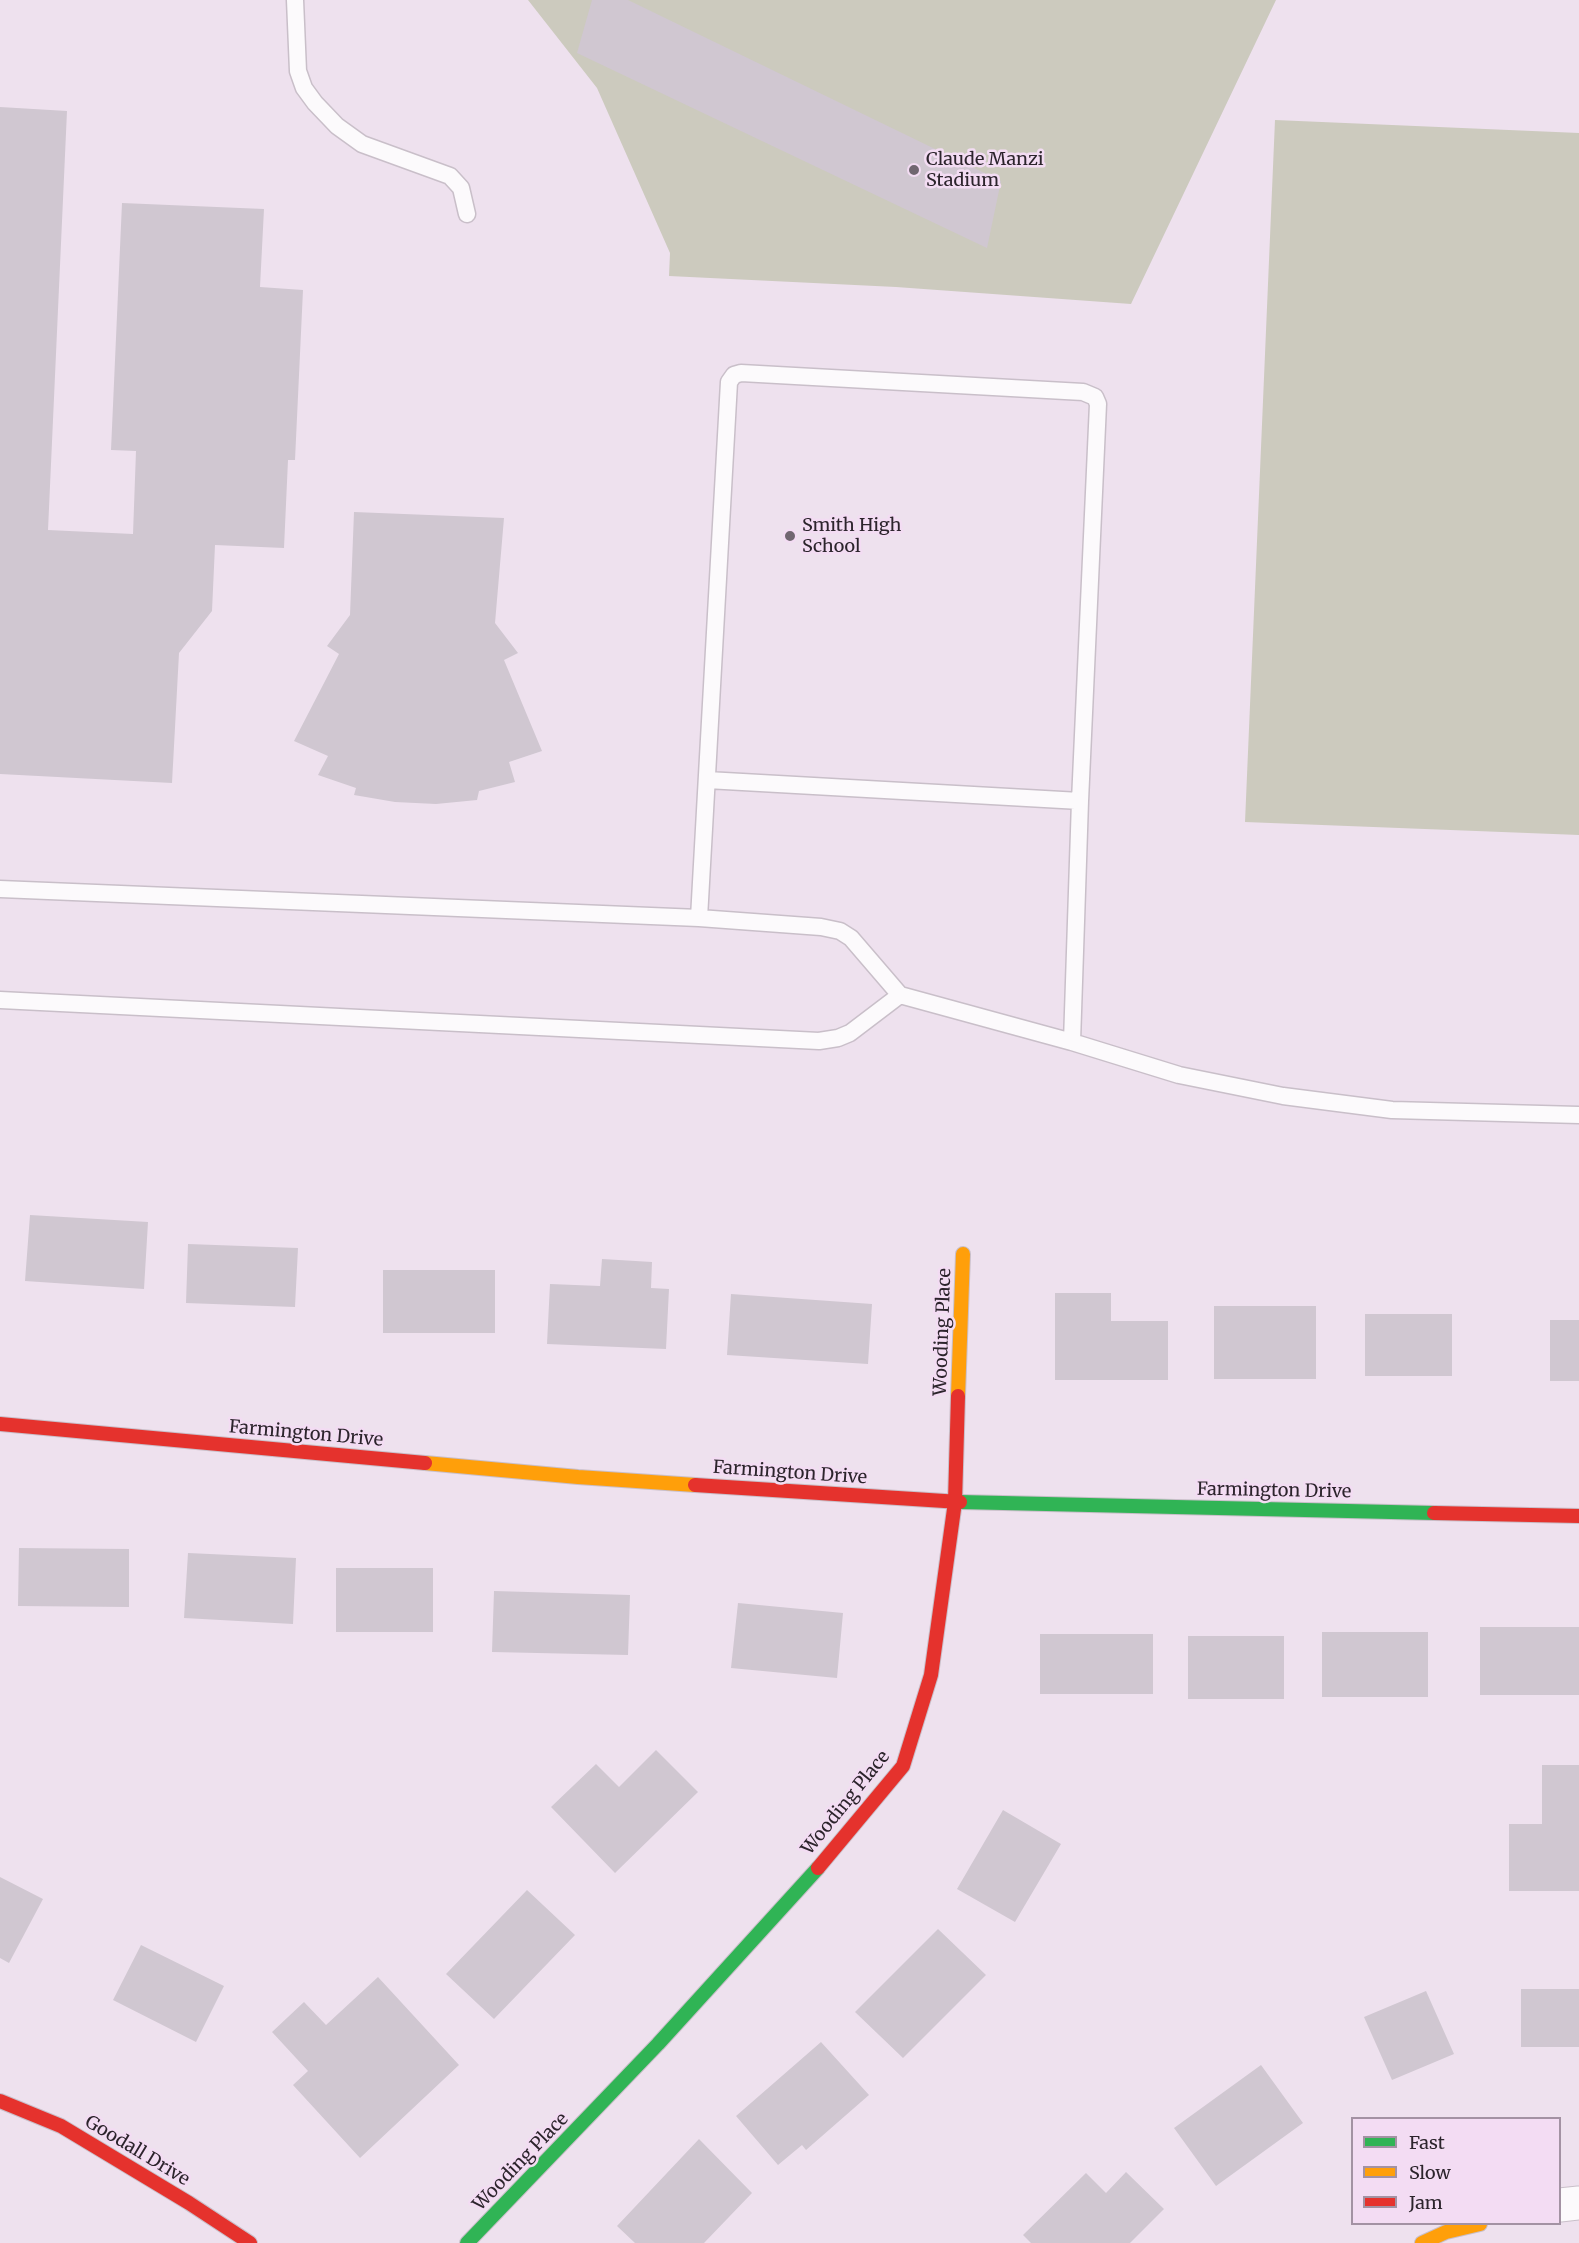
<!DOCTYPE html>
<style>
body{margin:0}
#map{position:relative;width:1579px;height:2243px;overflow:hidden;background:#eee1ee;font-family:Merriweather,serif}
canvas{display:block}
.legend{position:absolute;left:1351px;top:2117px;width:210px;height:108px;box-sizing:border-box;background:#f3dcf3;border:2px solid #a392a3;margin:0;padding:8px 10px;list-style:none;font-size:18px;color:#2c242c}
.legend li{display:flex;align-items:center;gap:12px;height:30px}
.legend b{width:30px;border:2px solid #a392a3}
</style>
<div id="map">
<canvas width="1579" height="2243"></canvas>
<ul class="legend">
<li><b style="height:8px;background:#30b455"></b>Fast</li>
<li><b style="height:8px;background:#ff9f0a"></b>Slow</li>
<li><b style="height:8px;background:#e5322d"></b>Jam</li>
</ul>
</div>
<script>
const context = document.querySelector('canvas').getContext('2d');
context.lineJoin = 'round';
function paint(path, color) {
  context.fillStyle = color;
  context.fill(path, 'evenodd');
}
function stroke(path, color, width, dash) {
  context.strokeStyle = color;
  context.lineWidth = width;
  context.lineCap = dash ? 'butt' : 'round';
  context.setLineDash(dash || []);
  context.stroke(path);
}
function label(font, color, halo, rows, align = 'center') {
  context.font = font + ' Merriweather,serif';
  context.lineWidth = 5;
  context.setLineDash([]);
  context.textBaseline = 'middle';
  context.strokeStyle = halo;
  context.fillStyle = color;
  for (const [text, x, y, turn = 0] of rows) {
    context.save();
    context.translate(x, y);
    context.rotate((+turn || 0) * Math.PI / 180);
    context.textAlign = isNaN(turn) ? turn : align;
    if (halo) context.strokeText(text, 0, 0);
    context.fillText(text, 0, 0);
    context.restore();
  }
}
const green = new Path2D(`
 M528 0H1276L1131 304 896 287 669 276 670 253 597 88Z
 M1275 120 1579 133V835L1245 822Z`);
const building = new Path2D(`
 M592 0H628L1001 181 987 248 577 53Z
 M0 107 67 111 48 530 133 534 136 451 111 450 122 203 264 209 260 287 303 290 295 460H288L284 548 215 545 212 611 179 653 172 783 0 774Z
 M354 512 504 518 495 623 518 653 504 660 542 751 509 762 515 782 479 791 477 800 436 804 395 802 354 795 356 788 318 775 328 756 294 741 339 654 327 646 350 615Z
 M30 1215 148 1222 144 1289 25 1281Z
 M188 1244 298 1248 295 1307 186 1303Z
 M602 1259 652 1262 651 1288 669 1289 666 1349 547 1344 550 1284 600 1286Z
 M383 1270H495V1333H383Z
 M1055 1293H1111V1321H1168V1380H1055Z
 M731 1294 872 1304 868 1364 727 1355Z
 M1214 1306H1316V1379H1214Z
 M1365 1314H1452V1376H1365Z
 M1550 1320H1579V1381H1550Z
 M19 1548 129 1549V1607L18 1606Z
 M188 1553 296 1558 293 1624 184 1618Z
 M336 1568H433V1632H336Z
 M494 1591 630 1595 628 1655 492 1652Z
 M738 1603 843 1613 837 1678 731 1668Z
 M1480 1627H1579V1695H1480Z
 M1322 1632H1428V1697H1322Z
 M1040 1634H1153V1694H1040Z
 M1188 1636H1284V1699H1188Z
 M656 1750 698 1792 615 1873 551 1807 596 1764 619 1787Z
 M1542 1765H1579V1891H1509V1824H1542Z
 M1003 1810 1061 1844 1015 1922 957 1889Z
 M0 1877 43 1899 9 1963 0 1958Z
 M527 1890 575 1935 494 2019 446 1974Z
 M938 1929 986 1975 903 2058 855 2012Z
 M141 1945 224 1986 196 2042 113 2000Z
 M378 1977 459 2065 360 2158 293 2085 308 2071 272 2032 304 2002 326 2025Z
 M1521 1989H1579V2047H1521Z
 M1426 1991 1454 2054 1392 2080 1364 2017Z
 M821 2042 869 2095 806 2150 802 2145 778 2165 736 2116Z
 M1261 2065 1303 2123 1216 2186 1174 2128Z
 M699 2139 752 2193 704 2243H635L617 2226Z
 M1126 2172 1164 2209 1130 2243H1031L1023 2235 1086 2173 1106 2193Z`);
const lane = new Path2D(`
 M295 0 298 71 304 88 315 103 337 126 362 144 450 176 461 188 467 214
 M707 780 1080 801
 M0 889 699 918 821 927 840 931 851 938 900 995
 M699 918 729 382 734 375 741 373 1083 392 1095 397 1098 404 1080 801 1072 1042
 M0 1000 819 1041 838 1038 850 1033 900 995 1072 1042 1179 1075 1283 1096 1392 1110 1579 1115`);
const street = new Path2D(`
 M1560 2205 1579 2203`);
const fast = new Path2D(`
 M960 1502 1434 1513
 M467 2243 658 2044 818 1868`);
const slow = new Path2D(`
 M958 1396 963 1254
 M425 1463 578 1477 695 1485
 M1422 2243 1446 2232 1480 2224`);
const jam = new Path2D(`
 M0 1424 425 1463
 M695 1485 960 1502
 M1434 1513 1579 1516
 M818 1868 903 1766 931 1675 955 1502 958 1396
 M0 2101 61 2126 189 2203 250 2243`);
const markers = [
 [914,170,6,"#706670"],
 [790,536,6,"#706670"]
];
const poiNames = [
 ["Claude Manzi",926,160],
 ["Stadium",926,181],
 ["Smith High",802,526],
 ["School",802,547]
];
const streetNames = [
 ["Wooding Place",943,1332,-88],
 ["Farmington Drive",306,1434,5],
 ["Farmington Drive",790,1473,4],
 ["Farmington Drive",1274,1491,1],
 ["Wooding Place",846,1803,-51],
 ["Goodall Drive",137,2151,31],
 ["Wooding Place",521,2162,-46]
];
paint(green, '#cccabe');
paint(building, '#d0c7d1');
stroke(lane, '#c9bfc9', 19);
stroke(street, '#c9bfc9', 35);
stroke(fast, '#c9bfc9', 16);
stroke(slow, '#c9bfc9', 16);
stroke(jam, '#c9bfc9', 16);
stroke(lane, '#fcfafc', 16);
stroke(street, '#fcfafc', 33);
stroke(fast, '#30b455', 14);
stroke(slow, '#ff9f0a', 14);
stroke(jam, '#e5322d', 14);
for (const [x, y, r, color] of markers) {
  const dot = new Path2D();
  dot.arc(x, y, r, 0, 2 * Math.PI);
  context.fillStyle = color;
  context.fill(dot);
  stroke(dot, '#f3dcf3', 2);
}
label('18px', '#2c242c', '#f3dcf3', poiNames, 'left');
label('18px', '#2c242c', '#f3dcf3', streetNames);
</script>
